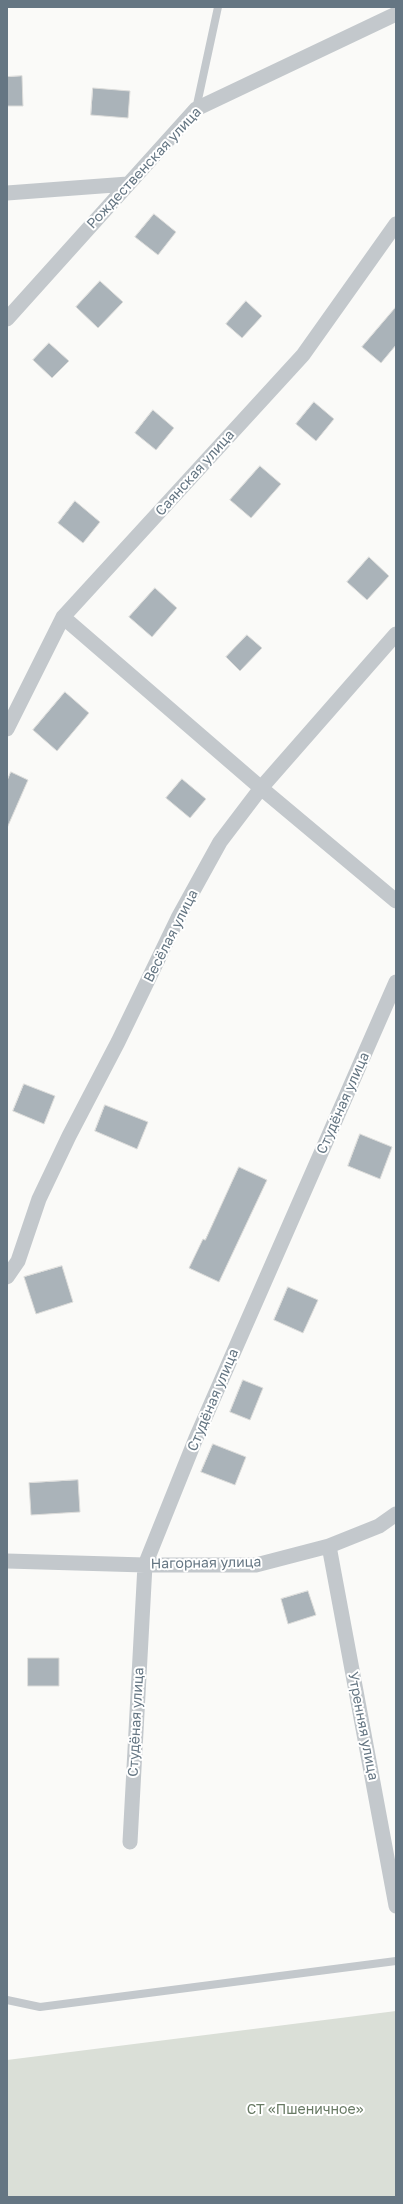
<!DOCTYPE html>
<meta charset="utf-8">
<style>
body{margin:0}
#map{position:relative;width:403px;height:2204px;overflow:hidden;background:#fafaf8;font-family:"Golos Text",sans-serif}
canvas{display:block}
.frame{position:absolute;inset:0;border:8px solid #657683;pointer-events:none}
</style>
<div id="map">
<canvas width="403" height="2204"></canvas>
<div class="frame"></div>
</div>
<script>
const context = document.querySelector('canvas').getContext('2d');
context.lineJoin = 'round';
function paint(path, color) {
  context.fillStyle = color;
  context.fill(path, 'evenodd');
}
function stroke(path, color, width, dash) {
  context.strokeStyle = color;
  context.lineWidth = width;
  context.lineCap = dash ? 'butt' : 'round';
  context.setLineDash(dash || []);
  context.stroke(path);
}
function label(font, color, halo, rows, align = 'center') {
  context.font = font + ' "Golos Text",sans-serif';
  context.lineWidth = 4;
  context.setLineDash([]);
  context.textBaseline = 'middle';
  context.strokeStyle = halo;
  context.fillStyle = color;
  for (const [text, x, y, turn = 0] of rows) {
    context.save();
    context.translate(x, y);
    context.rotate((+turn || 0) * Math.PI / 180);
    context.textAlign = isNaN(turn) ? turn : align;
    if (halo) context.strokeText(text, 0, 0);
    context.fillText(text, 0, 0);
    context.restore();
  }
}
const green = new Path2D(`
 M396 2011V2197H7V2060Z`);
const building = new Path2D(`
 M22 76 23 106H7V77Z
 M93 88 130 91 128 118 91 115Z
 M154 214 176 232 158 255 135 237Z
 M100 281 123 302 98 328 76 307Z
 M246 301 262 316 242 338 226 324Z
 M396 307V345L381 363 362 347Z
 M49 343 69 361 52 378 33 360Z
 M314 402 334 419 316 441 296 424Z
 M153 410 174 428 156 450 135 433Z
 M260 466 281 484 251 518 230 500Z
 M75 501 100 522 83 543 58 523Z
 M369 557 389 576 367 600 347 582Z
 M155 588 177 608 152 637 129 617Z
 M247 635 262 648 240 671 226 657Z
 M65 692 89 713 57 751 33 730Z
 M11 772 28 780 7 828V781Z
 M182 779 206 799 190 818 166 798Z
 M24 1084 55 1096 44 1124 13 1111Z
 M105 1105 148 1122 137 1149 95 1131Z
 M360 1134 392 1147 380 1179 348 1166Z
 M239 1167 267 1180 219 1282 189 1268 203 1239 205 1240Z
 M62 1266 73 1302 36 1314 24 1277Z
 M288 1287 318 1300 303 1333 274 1320Z
 M243 1380 263 1388 250 1420 230 1412Z
 M213 1444 246 1457 235 1485 201 1472Z
 M78 1480 80 1512 31 1515 29 1483Z
 M308 1591 316 1615 288 1624 281 1599Z
 M28 1658H59V1686H28Z`);
const service = new Path2D(`
 M196 109 218 7
 M7 2000 40 2007 396 1961`);
const minor = new Path2D(`
 M7 193 128 184
 M7 319 196 109 396 14
 M63 617 261 788 396 901
 M7 729 63 617 303 355 396 224
 M7 1277 18 1261 39 1199 69 1136 118 1042 178 918 220 842 261 788 396 634
 M329 1546 396 1906
 M7 1561 145 1565H256L329 1546 379 1526 396 1514
 M130 1842 145 1565 196 1438 396 982`);
const streetNames = [
 ["Рождественская улица",144,168,-47],
 ["Саянская улица",195,473,-48],
 ["Весёлая улица",171,936,-63],
 ["Студёная улица",343,1103,-66],
 ["Студёная улица",213,1400,-67],
 ["Нагорная улица",206,1563,-1],
 ["Студёная улица",136,1722,-87],
 ["Утренняя улица",363,1726,79]
];
const parkNames = [
 ["СТ «Пшеничное»",305,2110]
];
paint(green, '#dadfd7');
paint(building, '#aab3b9');
stroke(building, '#dcdcda', 1);
stroke(service, '#c3c8cc', 8);
stroke(minor, '#c3c8cc', 15);
label('14px', '#657683', '#fff', streetNames);
label('14px', '#687a64', '#fff', parkNames);
</script>
